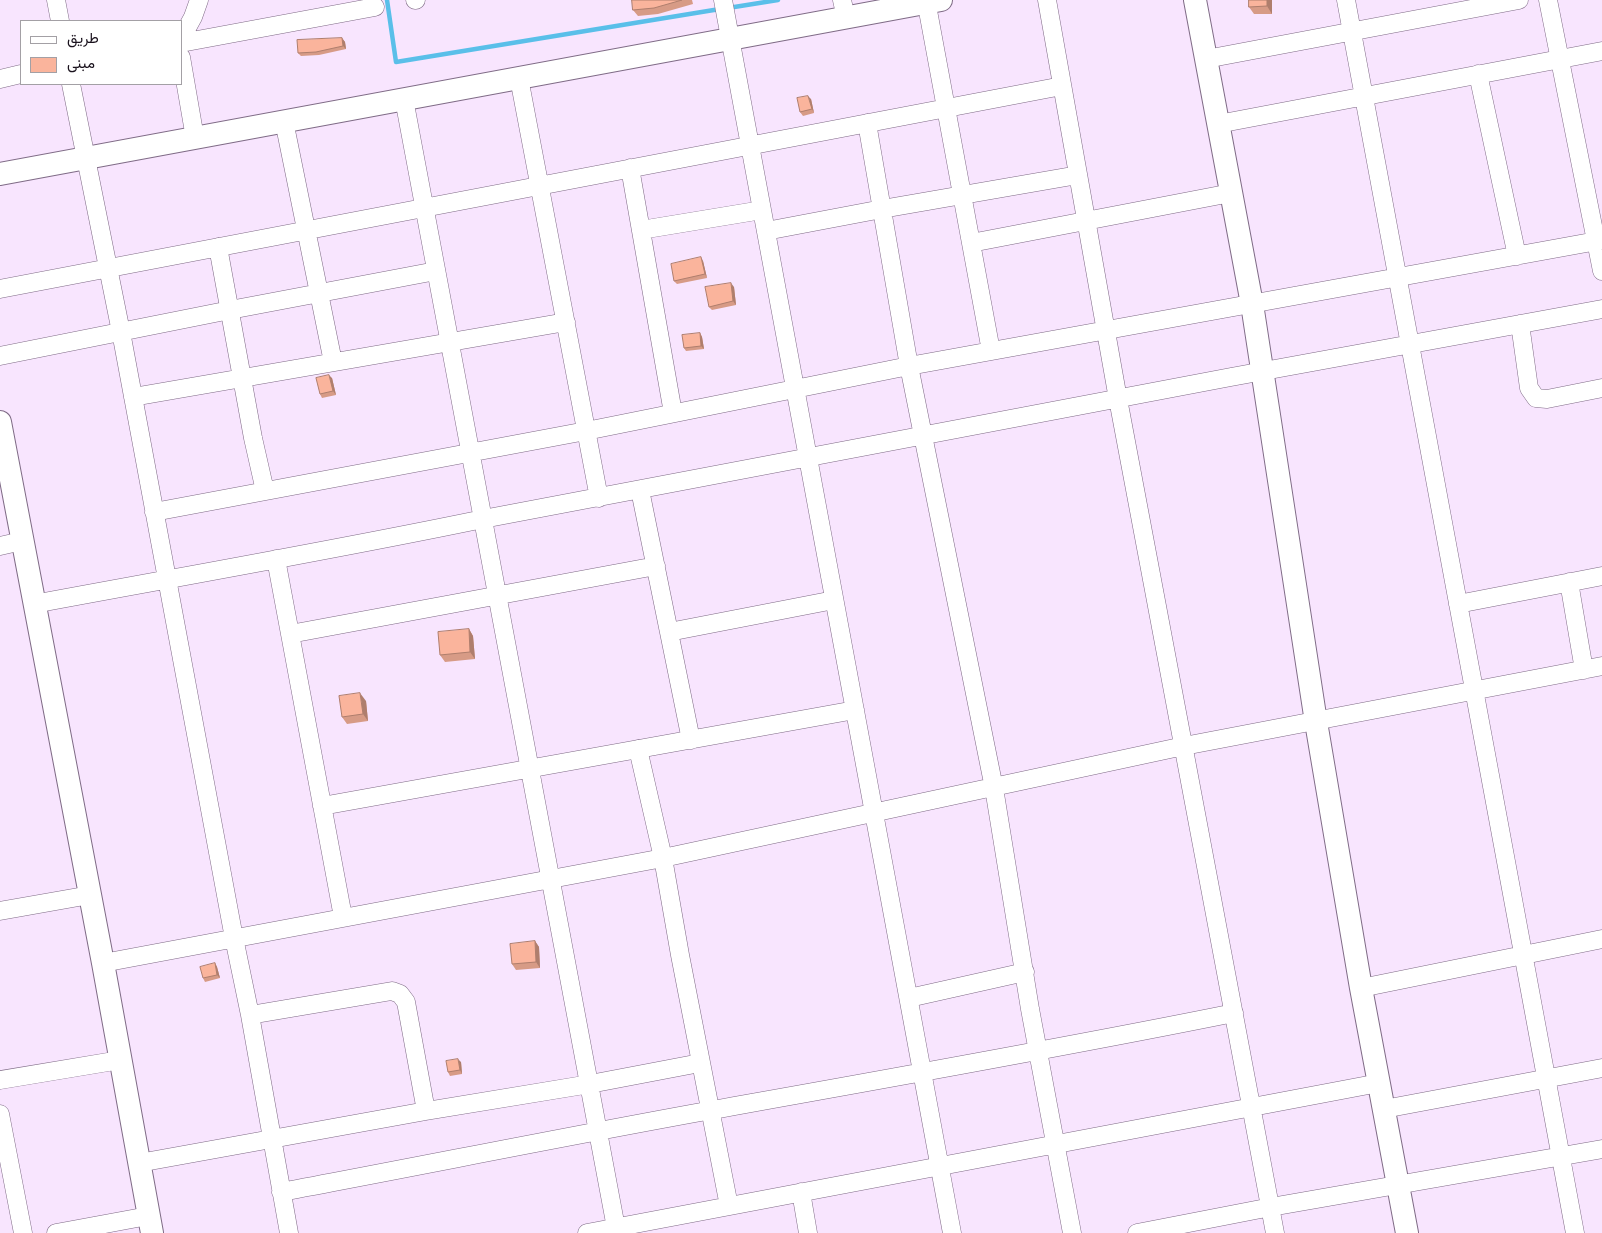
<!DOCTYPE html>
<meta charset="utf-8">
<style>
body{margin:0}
#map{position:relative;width:1602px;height:1233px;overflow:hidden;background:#f8e5fe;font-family:Lato,Vazirmatn,sans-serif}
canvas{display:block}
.legend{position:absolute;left:20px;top:20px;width:162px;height:65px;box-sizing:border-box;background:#fff;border:1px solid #a3a0a5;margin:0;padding:6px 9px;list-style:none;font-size:15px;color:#1a121d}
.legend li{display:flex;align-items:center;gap:10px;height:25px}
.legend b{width:25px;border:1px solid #a3a0a5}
</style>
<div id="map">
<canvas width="1602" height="1233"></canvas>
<ul class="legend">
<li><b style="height:6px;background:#fff"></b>طريق</li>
<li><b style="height:14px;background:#fab49c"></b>مبنى</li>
</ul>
</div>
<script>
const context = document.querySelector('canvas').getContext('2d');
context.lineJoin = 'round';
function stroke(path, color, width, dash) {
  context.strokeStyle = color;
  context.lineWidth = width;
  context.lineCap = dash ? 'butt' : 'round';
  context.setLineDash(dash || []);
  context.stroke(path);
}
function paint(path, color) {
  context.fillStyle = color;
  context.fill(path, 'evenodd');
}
const stream = new Path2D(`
 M387 0 396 62 720 9
 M728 8 778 0`);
const minor = new Path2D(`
 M56 0 60 21
 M415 0H416
 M723 0 952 1233
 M842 0 846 18
 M926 0 991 351
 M1047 0 1118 399 1275 1233
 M1346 0 1575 1233
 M1548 0 1602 271
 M181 39 193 17 199 0
 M181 43 375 7
 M181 57 195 138
 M1206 59 1519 0
 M1478 74 1517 256
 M519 78 599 498
 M0 79 21 74
 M71 84 121 332 234 938 250 1015 289 1233
 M404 99 617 1233
 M284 121 333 362
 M867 123 909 366 994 788 1030 1009 1072 1233
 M1218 124 1602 51
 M630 168 673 413
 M641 230 762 210
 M766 231 882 209 1078 175
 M971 243 1231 193
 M218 247 253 438 265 491
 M0 289 1062 86
 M1520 324 1529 388 1536 398 1547 399 1602 388
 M0 356 230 310 436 271
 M133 397 566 322
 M640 490 691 740
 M154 512 586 431 909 366 1602 240
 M0 546 22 541
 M276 559 343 917
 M1569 582 1584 670
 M34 604C184 576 334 550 483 519L1231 377 1602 309
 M1458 604 1602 576
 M669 632 834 600
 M290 634 656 566
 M638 749 663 858 680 955 729 1206
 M322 806 855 710
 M0 911 90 895
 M103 963 663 858 1184 746 1602 666
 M1361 988 1602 939
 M909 998 1025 972
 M250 1015 392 991 400 994 406 1002 426 1111
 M0 1080 120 1060
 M1384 1109 1602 1068
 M0 1114 23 1233
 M139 1163 426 1111 590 1084 700 1063
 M281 1192C425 1165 568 1136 712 1110 886 1079 1061 1048 1234 1013
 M801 1192 808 1233
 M56 1233 148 1216
 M587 1233 1379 1083
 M1137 1233 1271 1207 1602 1149`);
const tertiary = new Path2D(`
 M1195 0 1252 304 1316 722 1361 988 1407 1233
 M0 174 941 0
 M0 422 103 963 152 1233`);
const wall = new Path2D(`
 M632 0H692L693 4 658 14 638 16 633 10Z
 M1249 0H1272V14H1254L1249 7Z
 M342 38 345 42 346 49 319 55 301 56 298 53Z
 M98 84H112L99 85Z
 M811 99 814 113 803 116 800 112Z
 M703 261 707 278 677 284 674 281Z
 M734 287 736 305 712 310 709 307Z
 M700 333 702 337 704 349 686 351 684 348Z
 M332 378 336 395 322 398 320 394Z
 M469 629 473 636 475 659 445 662 440 655Z
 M366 701 368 721 347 724 342 717Z
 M535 941 539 947 540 968 516 970 512 964Z
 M215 963 217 967 220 978 205 982 203 978Z
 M461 1062 462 1074 450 1076 448 1072Z`);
const shadedWall = new Path2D(`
 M1267 0H1272V14L1267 6Z
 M342 38 345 42 346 49 343 46Z
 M808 96 811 99 814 113 812 109Z
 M701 257 703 261 707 278 705 274Z
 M731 283 734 287 736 305 733 301Z
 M700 333 702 337 704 349 701 346Z
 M329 375 332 378 336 395 333 391Z
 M469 629 473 636 475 659 470 652Z
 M360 693 366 701 368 721 363 714Z
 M535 941 539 947 540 968 536 962Z
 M215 963 217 967 220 978 217 975Z
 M458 1059 461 1062 462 1074 460 1070Z`);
const building = new Path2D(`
 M632 0H682L654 8 633 10Z
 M1249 0H1267V6L1249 7Z
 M342 38 343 46 316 52 298 53 297 40Z
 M808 96 812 109 800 112 797 98Z
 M701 257 705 274 674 281 671 264Z
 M731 283 733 301 709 307 705 287Z
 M700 333 701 346 684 348 682 335Z
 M329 375 333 391 320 394 316 378Z
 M469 629 470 652 440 655 438 632Z
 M360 693 363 714 342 717 339 696Z
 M535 941 536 962 512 964 510 944Z
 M215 963 217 975 203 978 200 967Z
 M458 1059 460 1070 448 1072 446 1061Z`);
stroke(stream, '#5abfe9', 4.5);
stroke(minor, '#7f6b86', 19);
stroke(tertiary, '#7f6b86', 24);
stroke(minor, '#fff', 18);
stroke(tertiary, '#fff', 22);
paint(wall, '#d79b86');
paint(shadedWall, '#af7e6d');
paint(building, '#fab49c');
stroke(building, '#af7e6d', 1);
</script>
